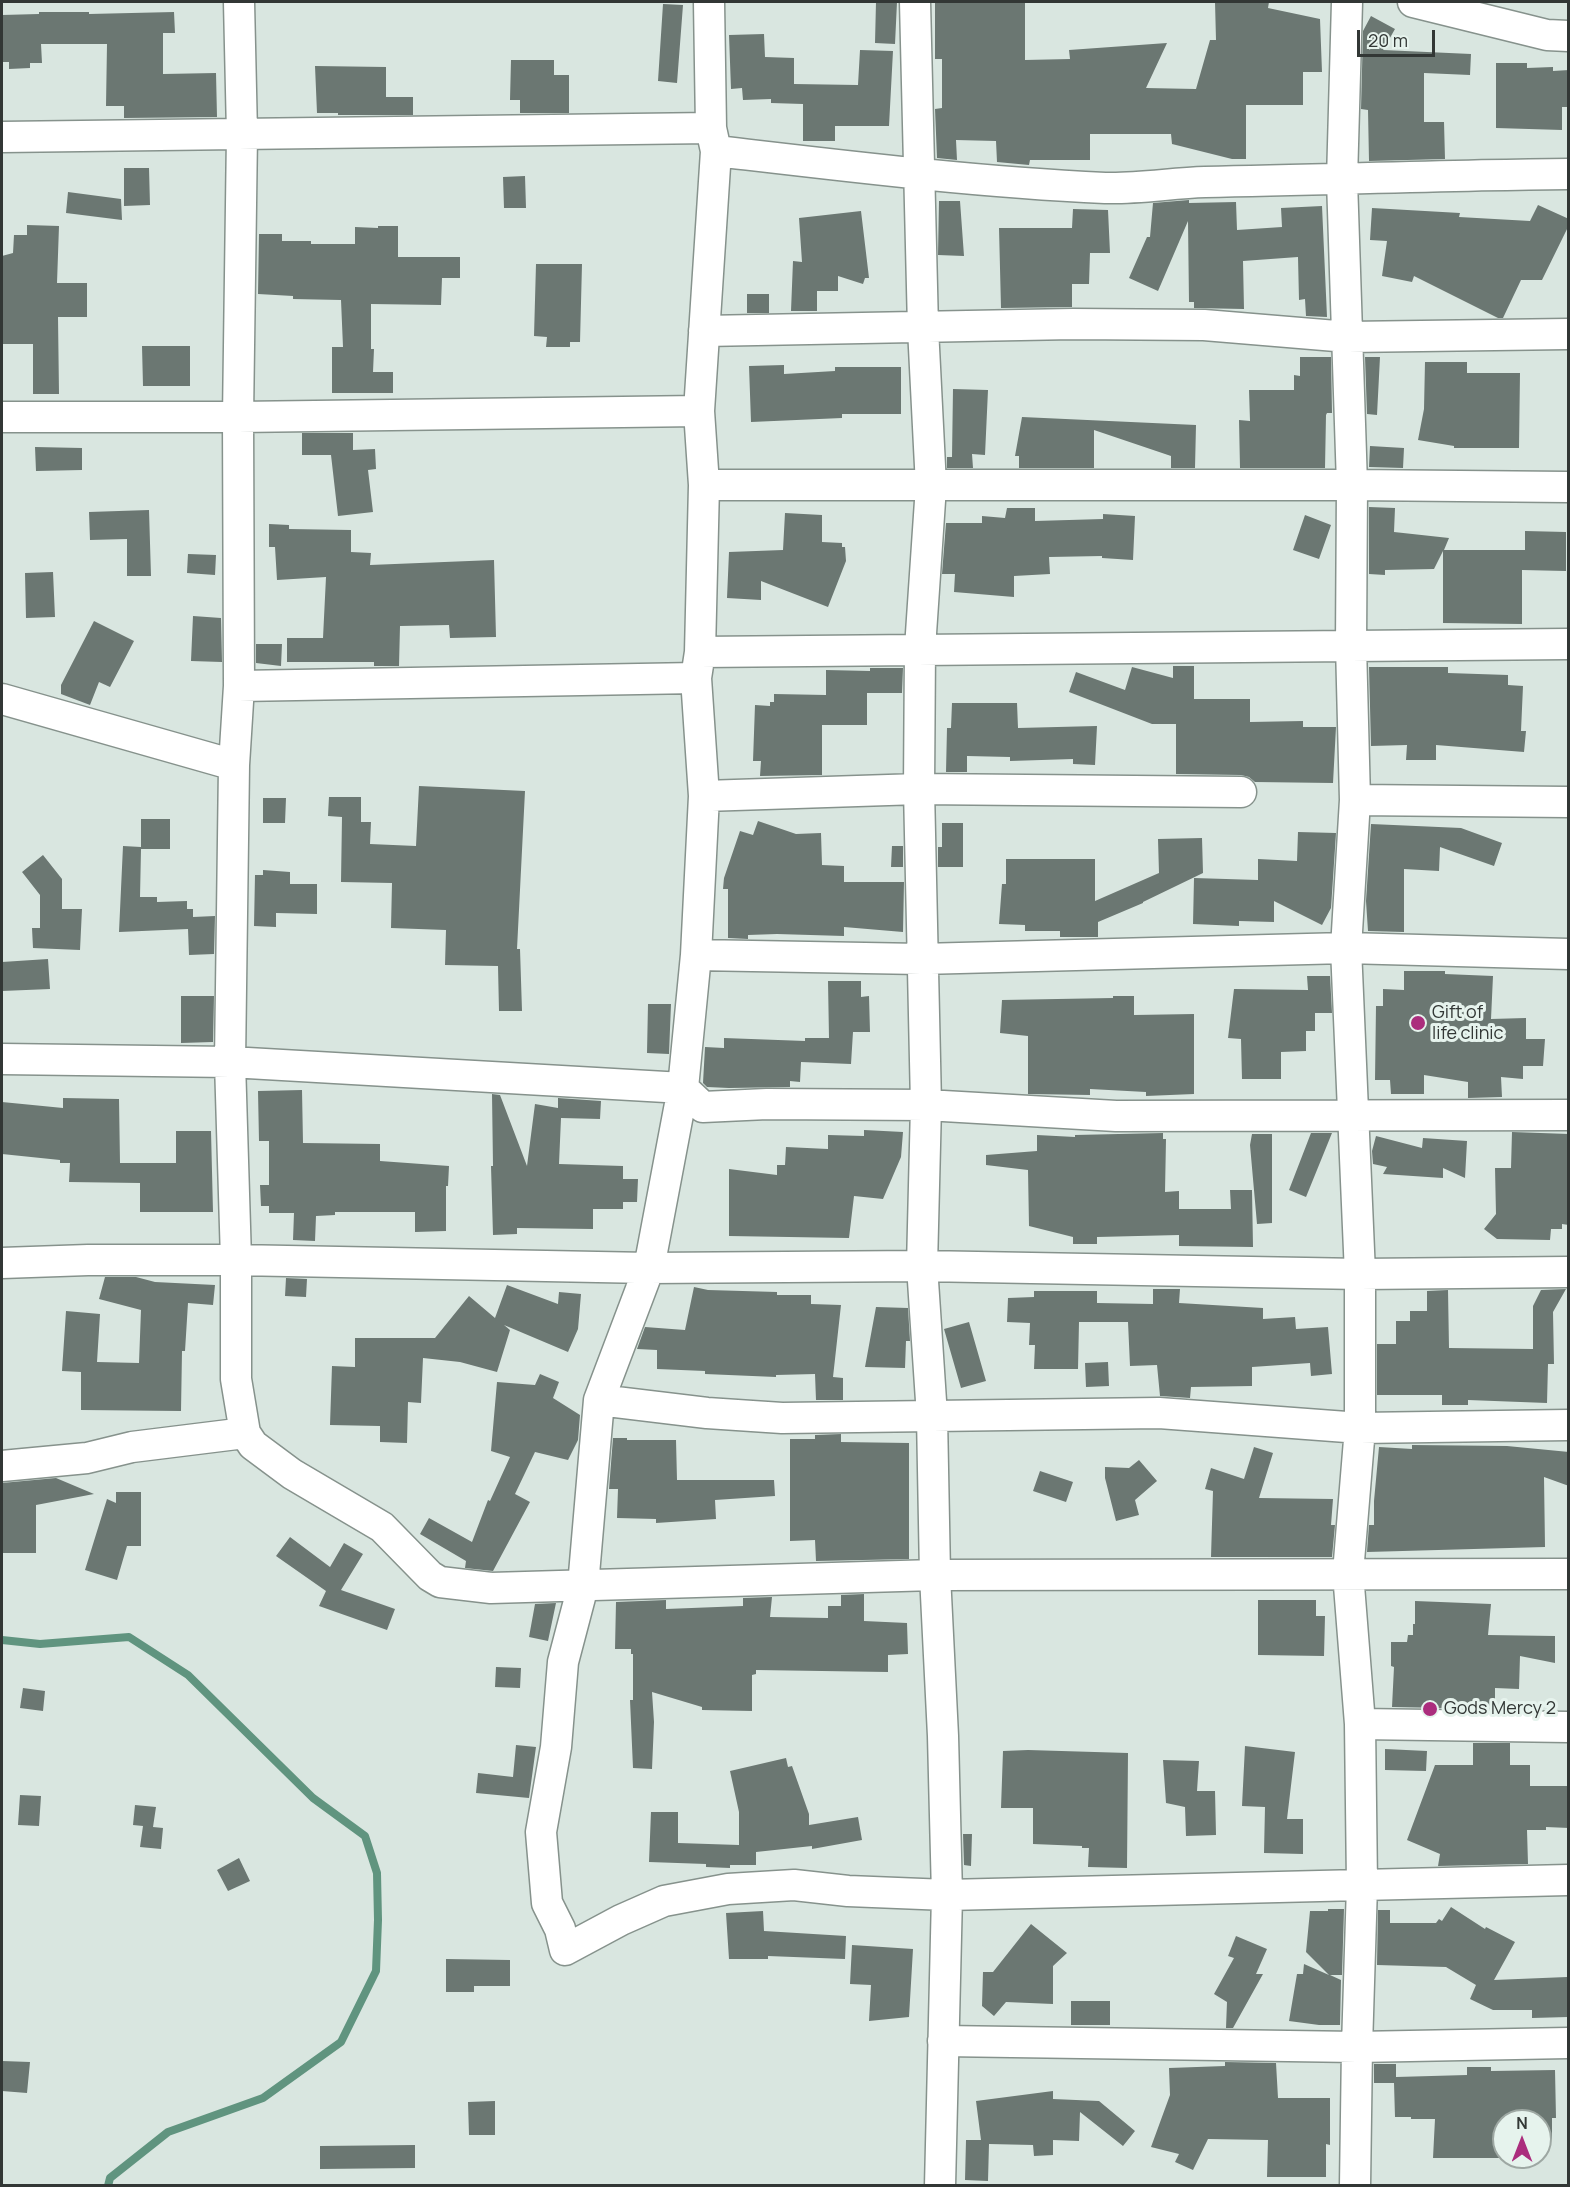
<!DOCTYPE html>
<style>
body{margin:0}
#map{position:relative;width:1570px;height:2187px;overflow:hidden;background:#d9e6e0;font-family:Manrope,sans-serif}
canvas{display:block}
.frame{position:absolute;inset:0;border:3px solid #323735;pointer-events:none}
.north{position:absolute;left:1492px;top:2109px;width:60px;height:60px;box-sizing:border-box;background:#e6f3ed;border:2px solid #9ea8a3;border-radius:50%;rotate:0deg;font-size:16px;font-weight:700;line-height:24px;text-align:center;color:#323735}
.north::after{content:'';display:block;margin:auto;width:21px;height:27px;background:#ab2d7d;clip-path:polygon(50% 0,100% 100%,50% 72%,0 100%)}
.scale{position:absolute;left:1357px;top:30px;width:78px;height:27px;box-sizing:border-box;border:3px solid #323735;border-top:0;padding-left:8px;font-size:18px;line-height:21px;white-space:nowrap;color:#323735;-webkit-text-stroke:4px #e6f3ed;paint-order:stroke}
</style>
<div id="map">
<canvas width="1570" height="2187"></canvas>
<div class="frame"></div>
<div class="north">N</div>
<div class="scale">20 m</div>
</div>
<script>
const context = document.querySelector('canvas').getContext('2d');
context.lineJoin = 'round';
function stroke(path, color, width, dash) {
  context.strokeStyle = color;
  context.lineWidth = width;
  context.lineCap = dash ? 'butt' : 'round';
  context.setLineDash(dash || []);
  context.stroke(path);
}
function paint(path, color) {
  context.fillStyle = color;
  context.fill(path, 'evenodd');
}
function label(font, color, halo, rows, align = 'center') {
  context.font = font + ' Manrope,sans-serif';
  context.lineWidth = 6;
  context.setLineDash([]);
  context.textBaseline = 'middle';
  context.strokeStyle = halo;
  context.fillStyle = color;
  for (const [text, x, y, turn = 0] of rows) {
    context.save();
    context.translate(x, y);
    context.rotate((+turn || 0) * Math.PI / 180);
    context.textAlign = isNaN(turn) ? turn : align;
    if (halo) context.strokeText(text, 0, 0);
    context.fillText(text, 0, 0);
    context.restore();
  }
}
const stream = new Path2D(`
 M2 1640 40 1644 129 1637 188 1675 313 1798 365 1836 377 1873 378 1920 376 1971 341 2042 263 2098 168 2132 110 2178 108 2186`);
const building = new Path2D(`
 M876 2H897L895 44 875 43Z
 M935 2H1025V60L1070 59 1069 50 1167 43 1146 88 1196 89 1210 40H1216L1215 2H1269L1268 8 1320 19 1322 72H1303V105H1246V159H1232L1172 144 1171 134H1090V160H1030L1029 165 997 162 996 141 956 140 957 160 937 158 935 109 942 108V59H935Z
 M663 4 683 5 677 83 658 81Z
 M39 12H89V14L174 12 175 33H163V74L216 73 217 117 124 118V106H106L107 44H41L42 63H30V68L9 69V62H2V15L39 14Z
 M1371 16 1395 29 1383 50 1471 54 1470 75 1424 73V122H1444L1445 159 1369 161 1368 110 1361 109 1363 31Z
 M764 34 765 57 794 58V84L858 85 860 50 893 51 889 126H835V141H803V104L771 103V99L743 100 742 88 731 89 729 35Z
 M511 60H554V75H569V113H520V100H510Z
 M1496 63H1527V68L1553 67V71L1569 70V107H1562V130L1496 128Z
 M315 66 386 67V97H413V115H338V113H317Z
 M124 168H149L150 205 124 206Z
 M525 176 526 208H504L503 177Z
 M68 192 121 199 122 220 66 213Z
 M1189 200V203L1236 202 1237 230 1282 227 1281 208 1322 206 1327 317 1306 316 1305 299 1299 300 1298 257 1243 261 1244 309 1194 308V302H1189L1188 221 1158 291 1129 278 1147 237H1150L1153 203Z
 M939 201H960L964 256 938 255Z
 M1538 205 1569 219V225L1542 280H1521L1503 318H1498L1414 276 1412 282 1382 276 1387 241 1370 240 1372 208 1460 213 1459 217 1530 221Z
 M1073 209 1108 210 1110 253H1090L1089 284H1072V307L1001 308 999 228H1072Z
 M861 211 869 278H865L863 284 838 276V291H817V311H791L793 261 802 262 799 218Z
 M27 225 59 226 57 283H87V317H58L59 394H33V344H2V256L13 253 14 235H27Z
 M378 226H398V257H460V278H442L441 305 371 304V349H374L373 372H393V393H332V347H343L341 300 293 299V296L258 294 259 234H282V241H311V244H355V227L378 228Z
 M536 264H582L580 342H570V347H546L547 337 534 336Z
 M747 294H769V313H747Z
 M142 346H190V386H143Z
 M1300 357H1331L1332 413H1327L1326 415 1325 468H1240L1239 420 1250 421 1249 390H1294V375L1300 376Z
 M1365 357H1380L1377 415 1367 414Z
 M1425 362H1467V373H1520L1519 448H1454V446L1418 440 1424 409Z
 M784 365V374L835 371V367H901V414H842V418L751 422 749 366Z
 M953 389 988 390 985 455 972 454 973 468H947V457H952Z
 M1022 417 1196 425 1195 468H1171V456L1094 430V468H1019V456H1015Z
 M302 433H353V450L375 449 376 469 368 470 373 512 338 516 331 455H302Z
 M1370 446 1404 448 1403 468 1369 467Z
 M35 447 82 448V470L36 471Z
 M1369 507 1395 508 1394 532 1449 538 1444 550H1525V531L1566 532V571L1522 570V624L1443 623V551L1434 569 1385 570V575L1369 574Z
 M1007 508H1035V521L1103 519V514L1135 516 1133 560 1102 558V556L1049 557 1050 574 1014 576V597L954 592 955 574H942L946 523H982V516L1005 518Z
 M149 510 151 576H127V539L90 540 89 512Z
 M785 513 822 515V542L842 543V547H845L846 561 828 607 761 581V600L727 598 729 552 783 550Z
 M1305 515 1331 525 1319 559 1293 550Z
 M269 524 289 525V529L351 530V552L371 553 370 565 494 560 496 637 450 638 449 625 400 626 399 666H374V662H287V638H323L326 577 277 580 275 547H269Z
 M188 554 216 555 215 575 187 573Z
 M53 572 55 617 26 618 25 573Z
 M193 616 221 618 222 662 191 661Z
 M94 621 134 641 110 687 99 682 90 705 61 694V685Z
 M256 644H282L281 666 256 663Z
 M1173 666H1194V699H1250V722L1303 721V727H1336L1333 783 1255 782 1249 777 1241 775 1176 774V724H1152L1069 692 1076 672 1125 690 1132 667 1173 678Z
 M1369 667H1448V673L1508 675V685L1523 686 1521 731H1526L1524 752 1436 745V760H1406L1407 745 1371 746Z
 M870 668H903L902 693H867V725H822V775L760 776 761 761H753L755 705 770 706V702H774V694L826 695V670L870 671Z
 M952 703H1017L1018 728 1097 726 1095 765 1073 764V759L1010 761V757L967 756V772H946L947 728H951Z
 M419 786 525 791 517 949H520L522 1011H499L498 966 445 965 446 930 391 928 392 883 341 882 342 817 328 816 329 797H361V822H371L370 844 416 846Z
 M263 798H286L285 823H263Z
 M141 819H170V849H141L140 897H157V902L187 901V909H193V917L215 916 214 954 189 955 188 929 119 932 123 846 141 847Z
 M758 821 796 834 821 833 822 865 844 866V882H904L903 932 844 927V936L777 934 748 935V939L728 938V889H723L724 878 740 831 753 835Z
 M942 823H963V867H938V847H942Z
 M1371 824 1461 828 1502 843 1494 866 1440 847 1439 871 1404 869V932L1368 931 1366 901Z
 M1298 832 1336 833 1331 908 1322 925 1274 901V922L1239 921V926L1193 924 1194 878 1258 880V859L1297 861Z
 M1202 838 1203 873 1143 902V903L1098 922V937H1060V931H1025V925L999 924 1002 884H1006V859H1095V901L1159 873 1158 839Z
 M892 846H903V867H891Z
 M43 855 62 879V909H82L80 950 33 948 32 928H40V895L22 872Z
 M263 870 290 872V884H317V914L276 913V927L254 926 255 875H263Z
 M48 959 50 989 2 991V962Z
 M1404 971H1445V974L1493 976 1491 1019 1526 1018V1039H1545L1543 1066H1523V1079L1501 1077 1502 1097 1468 1098V1082L1424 1075V1094H1391L1390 1080H1375L1376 1006H1383V989L1404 990Z
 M1307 976H1330L1332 1013H1315V1031H1306V1051L1281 1052V1079H1242L1241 1039 1228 1038 1234 989 1308 990Z
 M828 981H861V997L869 996 870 1032H853L851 1064 801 1062 800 1082 790 1081V1087L729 1088 707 1087 703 1083 705 1047 724 1048V1038L805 1041V1038H829Z
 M181 996H214L213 1042 181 1043Z
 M1113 996H1134V1015L1194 1014V1094L1146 1096V1092L1090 1089V1095L1028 1094V1036L1000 1033 1002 1000 1113 998Z
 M648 1004H671L669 1054 647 1053Z
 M302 1090 303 1143 380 1144V1161L449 1166 448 1186H446V1231L415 1232V1212H335V1215L316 1216 315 1241 293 1240 294 1213H269V1206H261L260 1185H269V1141H259L258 1091Z
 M492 1094 500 1095 527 1166 535 1104 558 1108V1098L601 1101 600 1119 561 1118 559 1164 623 1166V1179H638L637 1202H623V1209H593V1229L517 1228V1234L493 1235 491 1166H493Z
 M63 1098 119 1099 120 1163H176V1131H211L213 1212H140V1183L69 1182 70 1163H80H60V1160L2 1154V1102L63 1108Z
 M864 1130 903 1132 901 1157 883 1199 854 1196 849 1238 729 1236V1169L777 1175V1165H785L786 1147 828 1149V1135L864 1136Z
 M1512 1132 1569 1134V1225L1562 1224V1229H1551L1550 1240 1497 1239 1484 1229 1496 1214 1495 1168H1511Z
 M1163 1133V1139H1166L1165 1192 1179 1191V1209H1231L1230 1190H1252L1253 1247 1179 1246V1235L1097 1237V1244H1073V1237L1029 1226 1028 1170 986 1165V1155L1037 1151V1135L1075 1137V1135Z
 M1311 1133H1332L1306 1197 1289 1190Z
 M1252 1134H1272V1223L1257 1224 1250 1145Z
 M1376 1136 1422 1148 1423 1138 1467 1141 1465 1178 1443 1168V1178L1383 1174 1387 1167 1373 1164 1372 1151Z
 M105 1277H136L155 1282 215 1285 213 1305 188 1303 185 1351H182L181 1411 81 1410V1372L62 1371 66 1311 100 1314 97 1362 139 1363 141 1310 99 1299Z
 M286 1278 307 1279 306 1297 285 1296Z
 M507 1285 558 1304 559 1292 581 1294 578 1329 568 1352 504 1325 510 1330 497 1372 460 1362 423 1358 421 1403 408 1402 407 1443 380 1442V1426L330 1425 332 1366 355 1367V1338H435L469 1296 495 1318Z
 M694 1287 708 1290 777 1292V1295H811V1304L841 1305 833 1377 843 1378V1400H816L815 1374 776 1375V1377L705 1374V1371L657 1369V1350L637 1349 645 1327 685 1330Z
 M1153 1289H1180L1179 1303 1263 1308V1319L1295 1317 1296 1329 1328 1327 1332 1374 1311 1376 1310 1363 1252 1367V1386L1191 1387 1190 1398 1160 1396 1157 1365 1130 1366 1128 1322H1079L1078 1369H1034L1035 1345H1029L1030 1323 1007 1322 1008 1298 1034 1297V1291H1097V1303L1153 1304Z
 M1566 1289 1553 1312 1554 1364H1548L1547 1403 1468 1400V1405H1442V1395H1377V1344H1396V1321H1410V1311H1427V1291L1448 1290 1449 1348 1533 1349V1306L1541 1290Z
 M876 1307 908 1308 910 1341H906L905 1368 865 1367Z
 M969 1322 986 1381 961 1388 944 1329Z
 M1108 1362 1109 1386 1086 1387 1085 1363Z
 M540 1374 559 1382 553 1398 580 1415 578 1440 568 1460 535 1452 515 1494 530 1502 493 1571 465 1568 466 1561 420 1534 429 1518 472 1542 488 1500 490 1501 510 1457 491 1451 497 1382 535 1385Z
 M841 1434V1442L909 1443V1559L816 1561 815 1540 790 1541V1439H815V1435Z
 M613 1438H627V1440H676L677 1480H774L775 1496 715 1500 716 1519 656 1523V1519L617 1518 618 1489H609Z
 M1412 1445 1507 1446 1569 1452V1486L1544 1477 1545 1547 1367 1552 1369 1525H1374V1501L1379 1447 1412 1449Z
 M1254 1447 1273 1453 1259 1498 1333 1499 1331 1525H1335L1332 1557H1211L1213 1491 1205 1489 1211 1468 1244 1479Z
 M1139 1460 1157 1481 1135 1500 1139 1515 1116 1521 1105 1478V1467L1129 1468Z
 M1040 1471 1073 1482 1066 1502 1033 1491Z
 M56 1478 94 1494 36 1505V1553H2V1483Z
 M116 1492H141V1546H127L117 1580 85 1570 107 1499 116 1503Z
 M290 1537 330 1567 344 1543 363 1554 341 1590 395 1609 387 1630 319 1606 326 1591 276 1556Z
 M864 1594V1621L907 1623 908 1654 888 1655V1672L756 1670V1674L752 1675V1711L702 1710V1707L652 1692 654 1722 652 1769 633 1768 630 1700H633V1654H631V1649H615L616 1602 666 1600V1609L743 1606V1598L772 1597 770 1617 828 1618V1606H841V1595Z
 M1258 1600H1316V1616H1325L1324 1656 1258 1655Z
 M1415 1601 1491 1604 1488 1635 1555 1636V1663L1520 1656 1519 1689 1495 1688V1709L1392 1707 1394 1667 1391 1666V1642H1407L1408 1635H1413V1624H1415Z
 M556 1603 548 1641 529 1637 535 1604Z
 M496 1667 521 1668 520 1688 495 1687Z
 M23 1688 45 1691 43 1711 20 1708Z
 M1473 1743H1510V1765H1530V1786H1569V1828L1546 1827V1830H1527L1528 1864 1438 1866 1440 1854 1407 1840 1435 1765H1473Z
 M516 1745 536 1747 529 1798 476 1793 478 1773 513 1777Z
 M1245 1746 1295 1752 1287 1819H1303V1854L1264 1853 1265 1807 1242 1806Z
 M1385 1749 1427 1751 1426 1771 1385 1770Z
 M1028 1750 1128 1753 1127 1868 1088 1867 1089 1848H1082V1846L1033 1844V1808H1001L1003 1751Z
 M786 1758 788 1767 792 1766 809 1814V1825L858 1817 862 1840 812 1849V1846L756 1852V1865H730V1868L706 1867V1864L649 1862 651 1812H678V1843L739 1845V1812L730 1771Z
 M1163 1760 1199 1761 1197 1791H1215L1216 1835 1186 1836 1185 1807 1166 1803Z
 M20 1795 41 1796 39 1826 18 1825Z
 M135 1805 156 1807 153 1827 163 1828 161 1849 140 1847 143 1826 133 1825Z
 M963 1834H972L971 1866 964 1865Z
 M239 1858 250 1881 228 1891 217 1870Z
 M1451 1907 1485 1929 1486 1927 1515 1942 1494 1980 1567 1977 1568 2017 1532 2018V2010H1493L1470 1999 1476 1985 1446 1967 1377 1965 1378 1910H1390V1923H1436L1439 1919 1442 1921Z
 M1328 1909H1344L1342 1975H1330L1341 1980 1340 2025H1319L1289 2021 1297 1974H1303L1304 1964 1329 1975 1306 1952 1310 1911H1328Z
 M763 1911 764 1931 846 1936 845 1959 768 1956V1959H729L726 1913Z
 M1031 1924 1067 1953 1053 1966V2004L1006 2002 994 2016 982 2006 983 1972H993Z
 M1236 1936 1267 1949 1256 1974H1263L1233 2028H1226L1227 2002 1214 1994 1234 1958 1228 1956Z
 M852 1945 913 1949 909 2017 869 2021 871 1985 850 1984Z
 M446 1959 510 1960V1986H474V1992H446Z
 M1071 2001H1110V2025H1071Z
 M2 2061 30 2062 27 2093 2 2091Z
 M1225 2062 1276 2063 1278 2098H1330V2145L1326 2144V2177H1267L1268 2140 1208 2139 1193 2170 1175 2162 1179 2154 1151 2147 1170 2095 1169 2068 1225 2066Z
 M1374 2064H1396V2077L1467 2075V2067H1491V2071L1555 2070 1556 2118H1552V2139H1540V2121H1504V2157L1529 2158H1433L1435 2119H1411V2117H1395L1394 2083H1374Z
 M1053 2091V2099L1099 2101 1135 2131 1123 2146 1080 2112 1079 2141 1053 2140V2155L1034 2156 1033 2145 989 2144 988 2181 965 2180 966 2140H981L976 2101Z
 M495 2101V2135H469L468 2102Z
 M415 2145V2168L320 2169V2146Z`);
const minor = new Path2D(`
 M239 2 242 134 238 417 239 686 234 765 230 1062 236 1260V1379L245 1433 253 1445 292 1474 382 1527 430 1576 440 1582 491 1588 935 1575 1568 1574
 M709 2 711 128 716 151 699 411 704 485 700 652 696 678 704 796 696 955 683 1088 649 1268 599 1400 583 1586 563 1662 556 1747 541 1832 547 1903 560 1929 565 1950 621 1920 664 1901 728 1889 794 1885 848 1891 947 1895 1568 1880
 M915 2 923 328 931 486 920 648 919 789 926 1105 922 1266 932 1416 935 1575 943 1736 947 1895 940 2186
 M1347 2 1342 180 1352 485 1351 645 1355 800 1346 948 1360 1274V1428L1348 1573 1360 1724 1362 1885 1357 2047 1355 2186
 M1413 2 1547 35 1568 36
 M2 137 711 128
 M716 151C845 166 975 182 1105 188 1138 189 1172 183 1205 182 1326 180 1447 175 1568 174
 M704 331 1073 324 1204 325 1348 337 1568 334
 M2 417H238L699 411
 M704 485H1352L1568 487
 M700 652 1568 644
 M239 686 696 678
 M2 699 234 765
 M704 796 919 789 1241 792
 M1355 800 1568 802
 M696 955 921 959 1346 948 1568 954
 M2 1059 230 1062 683 1088 703 1107 767 1104 926 1105 1116 1116 1568 1115
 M2 1263 88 1260H236L649 1268 922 1266 1360 1274 1568 1272
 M599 1400 707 1413 782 1418 1159 1413 1360 1428 1568 1425
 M2 1466 87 1458 132 1447 245 1433
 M1360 1724 1568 1727
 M943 2041 1357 2047 1568 2043`);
const markers = [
 [1418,1023,8,"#ab2d7d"],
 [1430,1709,8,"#ab2d7d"]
];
const poiNames = [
 ["Gift of",1432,1013],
 ["life clinic",1432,1034],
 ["Gods Mercy 2",1444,1709]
];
stroke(stream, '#60947f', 8);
paint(building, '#6b7772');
stroke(minor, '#86928c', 33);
stroke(minor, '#fff', 30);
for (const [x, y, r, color] of markers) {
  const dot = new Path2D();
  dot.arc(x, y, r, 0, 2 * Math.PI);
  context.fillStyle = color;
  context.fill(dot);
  stroke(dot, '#e6f3ed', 2);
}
label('18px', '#323735', '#e6f3ed', poiNames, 'left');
</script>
